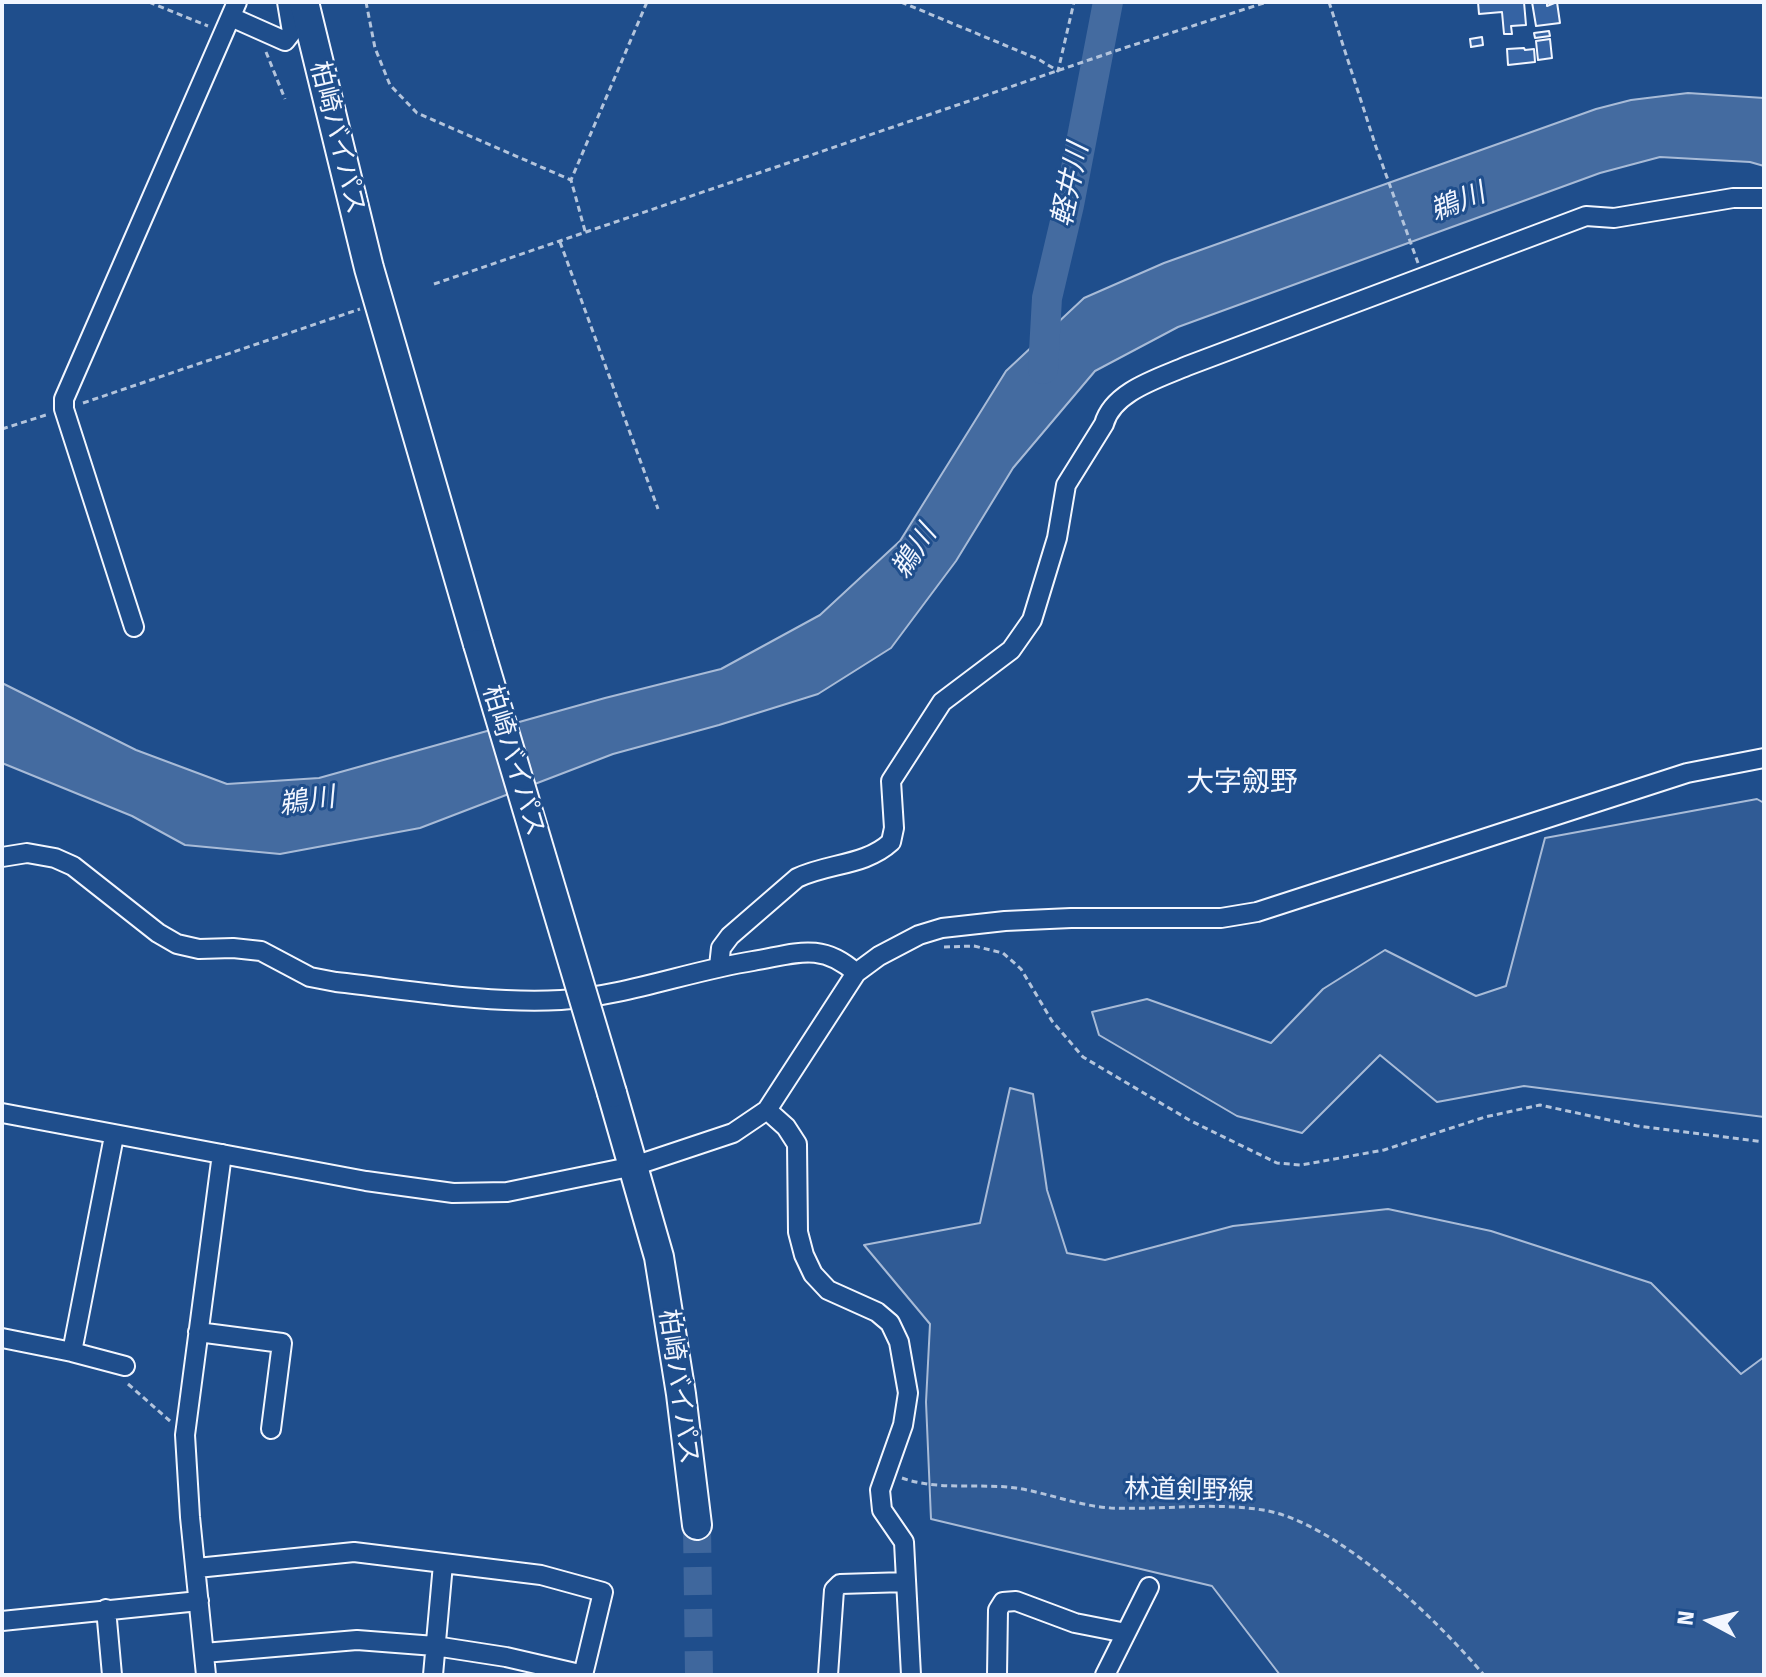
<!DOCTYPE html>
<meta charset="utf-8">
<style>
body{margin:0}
#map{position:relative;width:1766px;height:1677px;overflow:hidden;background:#1f4e8c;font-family:"Fira Sans",sans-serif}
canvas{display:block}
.frame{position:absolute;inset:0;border:4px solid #f2f6ff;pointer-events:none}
.north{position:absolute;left:1670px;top:1581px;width:80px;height:80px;-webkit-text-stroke:6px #1f4e8c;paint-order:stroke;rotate:277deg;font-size:22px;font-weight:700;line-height:32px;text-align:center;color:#f2f6ff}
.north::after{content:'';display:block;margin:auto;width:28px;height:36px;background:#f2f6ff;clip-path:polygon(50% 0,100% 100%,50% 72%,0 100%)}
</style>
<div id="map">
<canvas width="1766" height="1677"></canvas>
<div class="frame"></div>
<div class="north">N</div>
</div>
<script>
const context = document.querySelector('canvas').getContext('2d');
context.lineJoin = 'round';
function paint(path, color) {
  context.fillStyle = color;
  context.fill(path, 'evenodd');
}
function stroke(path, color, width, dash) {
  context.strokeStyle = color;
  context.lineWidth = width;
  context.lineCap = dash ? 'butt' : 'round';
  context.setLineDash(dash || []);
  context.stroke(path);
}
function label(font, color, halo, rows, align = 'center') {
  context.font = font + ' "Fira Sans","Noto Sans JP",sans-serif';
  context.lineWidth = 6;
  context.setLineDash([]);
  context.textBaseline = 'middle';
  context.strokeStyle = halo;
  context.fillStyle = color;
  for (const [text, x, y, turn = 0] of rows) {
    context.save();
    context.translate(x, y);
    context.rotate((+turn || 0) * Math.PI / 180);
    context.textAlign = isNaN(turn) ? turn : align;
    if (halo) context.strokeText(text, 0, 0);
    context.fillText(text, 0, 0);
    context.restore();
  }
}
const built = new Path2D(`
 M1757 799 1764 803V1117L1524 1086 1437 1102 1380 1055 1302 1133 1237 1116 1099 1035 1092 1012 1147 999 1271 1043 1323 989 1385 950 1476 996 1506 986 1545 838Z
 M1010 1088 1033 1094 1047 1190 1067 1253 1105 1260 1233 1226 1388 1209 1491 1231 1651 1283 1741 1374 1764 1357V1675H1280L1212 1586 931 1519 926 1402 930 1324 864 1245 980 1223Z`);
const water = new Path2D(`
 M1688 93 1764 98V166L1750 162 1660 157 1600 173 1178 327 1095 371 1013 468 956 561 891 648 818 694 719 725 613 754 420 828 280 854 185 845 132 816 2 763V683L136 750 227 784 319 778 605 698 721 669 820 615 900 541 1006 371 1084 298 1164 263 1596 109 1631 100Z`);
const river = new Path2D(`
 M1043 369 1047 298 1069 205 1108 2`);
const building = new Path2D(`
 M1478 2H1524L1526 25 1511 26 1512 34H1504L1502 12 1479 14Z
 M1532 2H1547V6L1557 2 1560 23 1536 26Z
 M1549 31 1550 36 1535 38 1534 33Z
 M1482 37 1483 45 1471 47 1470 39Z
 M1550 39 1552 58 1538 60 1536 41Z
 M1524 48 1525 50 1534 49 1535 62 1508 65 1507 49Z`);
const highwayTunnel = new Path2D(`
 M697 1525 699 1675`);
const path = new Path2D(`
 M149 2 208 26
 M366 2 375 48 390 85 417 113 571 180
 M901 2 1038 59 1058 71 1074 2
 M1329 2 1376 147 1418 263
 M266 52 285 99
 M585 231 571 180 647 2
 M560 242 658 509
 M434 284 1124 48 1267 2
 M83 403 360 309
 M2 429 49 414
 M944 947 974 946 1003 953 1021 969 1052 1021 1083 1057 1191 1121 1277 1163 1301 1165 1384 1150 1485 1117 1540 1105 1637 1126 1764 1142
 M128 1384 170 1421
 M902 1478C938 1491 979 1483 1016 1488 1048 1493 1079 1506 1111 1508 1162 1510 1213 1502 1263 1510 1337 1522 1436 1619 1484 1675`);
const minor = new Path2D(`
 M231 17 285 41 292 32 287 2
 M134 627 64 409V399L237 2
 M2 857 27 853 55 858 73 866 158 933 177 944 199 949 233 948 261 951 310 977 336 982C409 990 487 1004 561 1000 626 996 689 971 753 961 795 954 821 941 856 973
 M719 966 721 948 730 936 797 878C828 863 865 866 891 842L894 828 891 781 942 702 1011 650 1032 620 1057 538 1066 485 1104 424C1113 391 1160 378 1187 366L1586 216 1614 218 1733 198H1764
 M767 1110 786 1127 797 1144 798 1232 804 1255 813 1274 828 1290 877 1312 890 1323 899 1342 908 1393 903 1425 880 1490 882 1510 904 1542 911 1675
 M2 1113 366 1181 453 1193 507 1192 634 1166 733 1133 767 1110 856 973 879 956 919 935 942 928 1005 921 1071 918H1221L1257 912 1687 773 1764 758
 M198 1332 282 1343 271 1429
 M2 1338 72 1352 114 1136
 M72 1352 125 1366
 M197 1568 354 1552 541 1575 603 1592 583 1675
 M106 1609 112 1675
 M2 1621 199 1601
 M204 1653 357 1640 435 1646 506 1657 584 1675
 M206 1675 190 1517 185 1435 222 1154
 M433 1675 443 1564
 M828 1675 834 1590 840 1584 906 1582
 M997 1675 998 1610 1003 1602 1016 1601 1075 1623 1126 1633
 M1105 1675 1149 1587`);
const highway = new Path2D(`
 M304 2 369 268 478 644
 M612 1093 659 1257 681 1394 697 1525`);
const highwayBridge = new Path2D(`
 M478 644 612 1093`);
const streetNames = [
 ["柏崎バイパス",337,138,76],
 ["柏崎バイパス",513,761,73],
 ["柏崎バイパス",678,1387,82],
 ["林道剣野線",1189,1491,1]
];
const waterNames = [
 ["軽井川",1071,185,-78],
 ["鵜川",1458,203,-22],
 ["鵜川",915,552,-57],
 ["鵜川",307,802,-9]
];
const neighbourhoodNames = [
 ["大字劔野",1242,783]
];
paint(built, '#305b95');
stroke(built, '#a8bbd7', 2);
paint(water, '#446ba0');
stroke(water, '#a8bbd7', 2);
stroke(river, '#446ba0', 30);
paint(building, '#3563a3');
stroke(building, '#f2f6ff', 2);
stroke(highwayTunnel, '#3f679d', 28, [28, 14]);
stroke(minor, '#f2f6ff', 22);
stroke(highway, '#f2f6ff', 32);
stroke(path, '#b3c4dc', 3, [6, 4]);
stroke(minor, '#1f4e8c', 18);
stroke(highway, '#1f4e8c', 28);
stroke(highwayBridge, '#f2f6ff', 32, []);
stroke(highwayBridge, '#1f4e8c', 28);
label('26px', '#f2f6ff', '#1f4e8c', streetNames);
label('italic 28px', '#f2f6ff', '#1f4e8c', waterNames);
label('28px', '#f2f6ff', '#1f4e8c', neighbourhoodNames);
</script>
